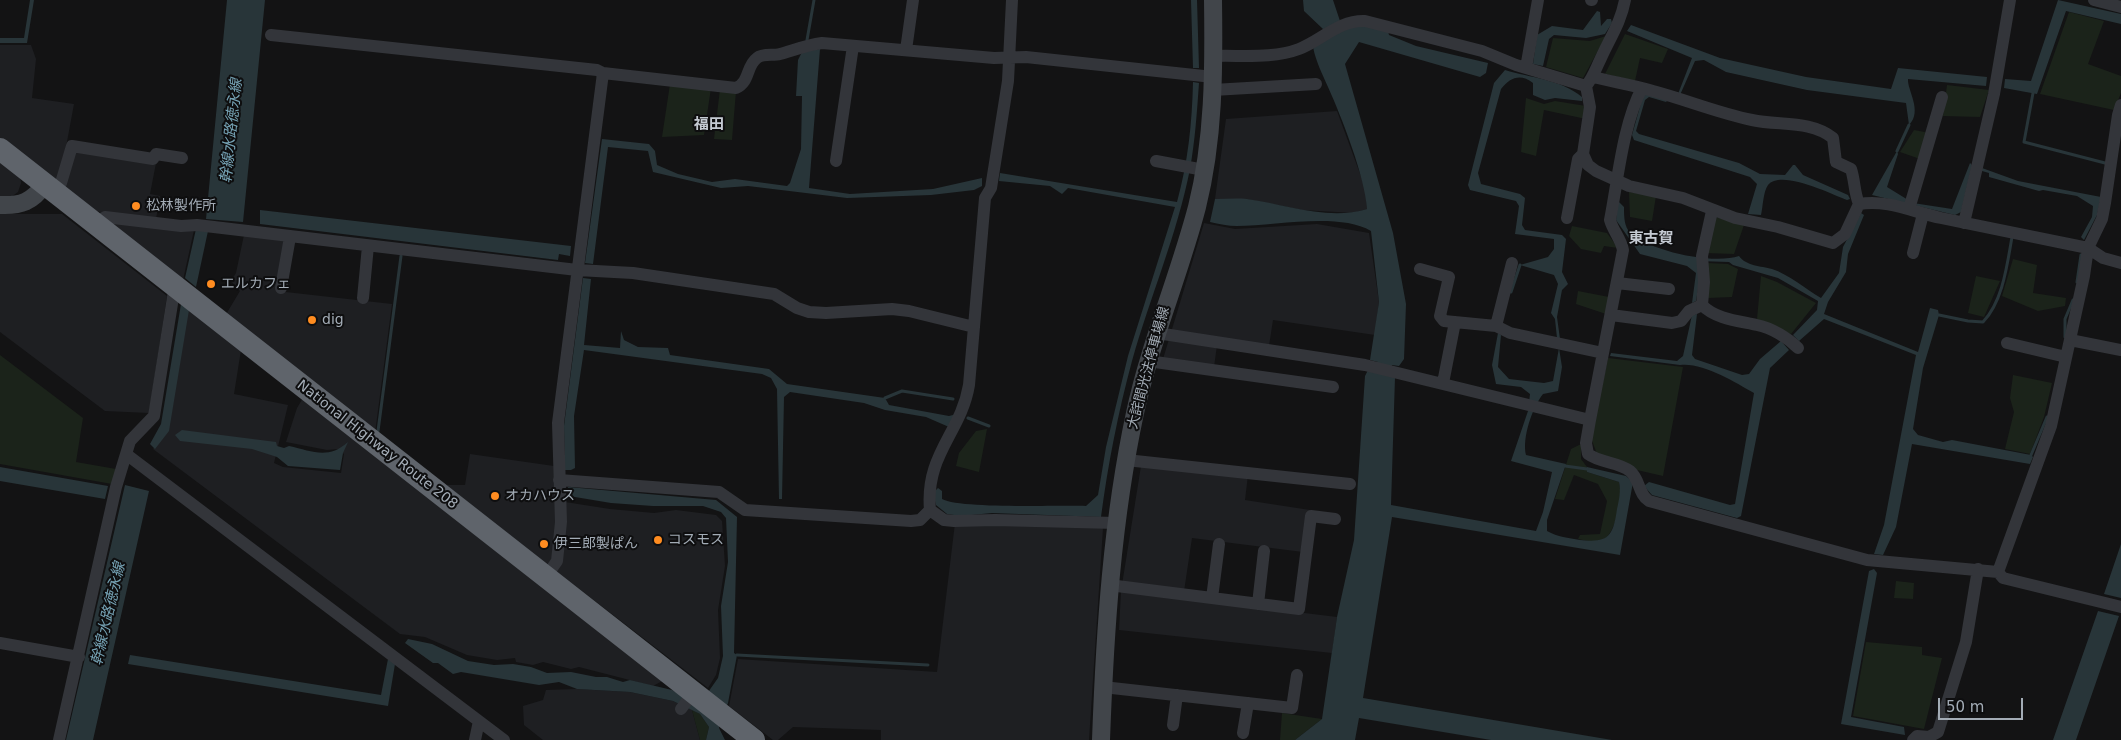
<!DOCTYPE html>
<meta charset="utf-8">
<style>
body{margin:0}
#map{position:relative;width:2121px;height:740px;overflow:hidden;background:#131314;font-family:"DejaVu Sans",sans-serif}
canvas{display:block}
.scale{position:absolute;left:1938px;top:698px;width:85px;height:22px;box-sizing:border-box;border:2px solid #a3acb6;border-top:0;padding-left:6px;font-size:15px;line-height:18px;white-space:nowrap;color:#a3acb6;-webkit-text-stroke:4px #0e0e0f;paint-order:stroke}
</style>
<div id="map">
<canvas width="2121" height="740"></canvas>
<div class="scale">50 m</div>
</div>
<script>
const context = document.querySelector('canvas').getContext('2d');
context.lineJoin = 'round';
function paint(path, color) {
  context.fillStyle = color;
  context.fill(path, 'evenodd');
}
function stroke(path, color, width, dash) {
  context.strokeStyle = color;
  context.lineWidth = width;
  context.lineCap = dash ? 'butt' : 'round';
  context.setLineDash(dash || []);
  context.stroke(path);
}
function label(font, color, halo, rows, align = 'center') {
  context.font = font + ' "DejaVu Sans","Noto Sans JP",sans-serif';
  context.lineWidth = 4;
  context.setLineDash([]);
  context.textBaseline = 'middle';
  context.strokeStyle = halo;
  context.fillStyle = color;
  for (const [text, x, y, turn = 0] of rows) {
    context.save();
    context.translate(x, y);
    context.rotate((+turn || 0) * Math.PI / 180);
    context.textAlign = isNaN(turn) ? turn : align;
    if (halo) context.strokeText(text, 0, 0);
    context.fillText(text, 0, 0);
    context.restore();
  }
}
const built = new Path2D(`
 M0 45H31L36 59 32 98 74 104 61 174 55 183 0 139Z
 M1337 111 1366 190 1367 209 1354 213 1302 210 1246 199H1215L1226 119Z
 M73 149 156 163 150 194 160 196 156 219 93 211 64 189Z
 M0 160 20 175 21 183 18 192 11 197H0Z
 M0 214H62L167 296 149 413 105 411 0 332Z
 M112 220 194 230 183 280 112 224Z
 M1204 223 1235 229 1317 224 1369 233 1379 302 1375 335 1273 320 1269 346 1218 338 1214 367 1163 359Z
 M244 235 285 240 277 291 392 304 375 433 225 316 240 291 231 281 236 273Z
 M188 308 241 350 234 394 288 405 274 463 283 467 341 473 344 454 338 449 327 450 286 442 297 408 303 398 666 679 653 686 579 667 571 669 543 662 533 665 516 662 515 658 497 660 467 655 425 637 400 634 153 449 168 430Z
 M470 454 554 466 558 510 554 558 546 565 446 485H465Z
 M1141 466 1248 475 1245 500 1310 510 1303 552 1192 538 1183 598 1337 617 1332 653 1119 630 1121 591Z
 M565 502 610 509 654 513 676 510 716 515 722 521 725 566 718 610 720 658 716 675 708 688 556 571Z
 M955 523 1103 528 1089 740H881V730L793 727 778 740H773L729 706 738 659 937 672Z
 M577 689 630 692 673 701 692 710 700 740H543L524 725 523 706 543 700 546 690Z`);
const green = new Path2D(`
 M2069 12 2104 21 2088 64 2121 76V93L2114 110 2040 94Z
 M1625 34 1668 49 1662 63 1640 58 1635 81 1605 74Z
 M1606 36 1583 78 1546 67 1553 38 1590 41Z
 M670 84 711 88 704 135 662 137Z
 M1947 85 1989 90 1980 117 1943 116Z
 M720 89 736 91 732 140 714 139Z
 M1526 98 1544 104 1555 101 1586 106V119L1544 110 1536 156 1521 152Z
 M1914 130 1930 133 1920 159 1900 152Z
 M1629 192 1656 196 1652 221 1630 217Z
 M1716 217 1744 225 1734 254 1705 253Z
 M1572 226 1607 233 1618 248 1604 246 1601 253 1581 249 1569 236Z
 M2013 259 2037 265 2033 293 2066 298 2065 306 2038 311 2002 296Z
 M1707 263 1728 264 1738 269 1732 297 1708 298Z
 M1761 276 1777 282 1816 303 1791 334 1757 319Z
 M1976 276 2000 281 1984 317 1968 313Z
 M1578 291 1609 297 1606 314 1576 304Z
 M0 355 83 418 76 462 116 469 112 484 0 464Z
 M1608 358 1683 367 1663 476 1637 470 1597 454 1591 438Z
 M2013 375 2052 383 2044 417 2030 454 2005 449 2014 412 2010 398Z
 M987 429 979 472 956 466 959 453 976 431Z
 M1581 444V459L1587 467V472L1619 482C1623 496 1616 540 1598 542 1592 542 1584 540 1578 539L1580 535 1600 534 1607 501 1598 484 1574 475 1564 500 1555 499 1571 449Z
 M1896 581 1914 583 1913 599 1894 598Z
 M1866 642 1922 647V655L1942 658 1924 729 1853 716Z
 M692 710 700 714 709 727 706 740H700Z
 M1282 713 1322 719 1295 740H1280Z`);
const water = new Path2D(`
 M30 0H34L27 43H0V38H24Z
 M227 0H265L243 222 206 219Z
 M1191 0H1197L1199 68H1193Z
 M1303 0H1333L1340 21 1388 31 1389 35 1416 46 1488 63 1486 73 1480 77 1359 42 1345 64 1393 233 1406 304 1404 359 1399 366 1392 365 1389 375 1395 377 1391 505 1536 531 1543 512 1552 472 1511 461 1528 411 1530 394 1521 387 1496 384 1492 365 1498 333 1501 335 1498 367 1509 379 1544 383 1553 381 1559 348 1562 367 1558 391 1543 394C1532 408 1522 438 1526 455L1566 464 1547 520V531C1558 537 1568 538 1580 540 1608 543 1613 537 1617 509 1619 500 1621 491 1619 482L1587 472V467L1626 476 1633 482 1620 555 1392 517 1363 698 1612 740H1491L1359 718 1355 740H1295L1322 719 1337 617 1354 540 1365 376 1368 370 1378 362 1370 360 1379 302 1371 231C1339 212 1274 226 1237 226 1228 226 1219 224 1210 222L1215 199C1226 199 1237 198 1247 199 1285 204 1328 221 1367 209 1365 177 1342 118 1328 87 1322 73 1316 62 1313 47L1323 29 1304 11Z
 M2058 0 2121 14V24L2066 11 2037 94 2004 88 2005 79 2031 81Z
 M1597 11 1600 12 1601 26 1607 19H1611L1612 23 1605 34 1586 38 1554 35 1549 39 1543 66 1533 64 1537 35 1552 26 1583 30Z
 M1631 25 1720 58 1806 77 1891 89 1898 68 1987 77 1986 86 1908 79C1907 90 1923 111 1909 125L1906 103 1807 90 1726 72 1704 60 1695 61 1680 95 1678 94 1692 58 1627 31Z
 M820 49 809 188 850 194 933 189 982 178V186L974 190 931 195 847 198 748 186 721 188 653 172 648 151 608 147 593 264 585 263 602 139 649 144 655 151 657 165 678 174 712 182 735 179 787 186 790 183 801 149 802 96H796L798 60 802 52Z
 M1505 70C1531 78 1560 79 1582 97V101L1555 98 1545 100 1533 95V83C1520 73 1510 78 1501 89L1478 173 1481 184 1520 194 1525 198 1522 225 1525 230 1562 235 1566 239 1562 272 1568 284 1562 290 1557 317 1560 339 1557 338 1555 319 1551 313 1558 284 1554 275 1520 265 1548 257 1554 249V239L1515 234 1519 206 1516 201 1470 190 1468 185 1494 83Z
 M1193 82 1199 83C1197 112 1195 141 1190 169 1177 235 1150 297 1132 361 1118 413 1108 464 1101 517L992 513 961 516 947 514 936 505 933 493 938 488 942 491V499C960 509 1059 505 1086 506L1098 495 1106 447 1128 356 1175 207 1068 188 1062 194 1050 186 999 181 1000 173 1177 202C1188 162 1192 124 1193 82Z
 M1649 93 1668 100 1666 102 1649 97 1645 100 1636 131 1639 134 1739 163 1760 174 1785 175 1793 165H1795L1803 175 1848 195 1850 199 1847 200C1831 194 1781 169 1768 185 1763 192 1763 207 1761 215L1748 214 1757 184 1750 177 1634 140 1632 135 1643 96Z
 M1897 151 1898 154 1887 187 1913 203 1952 209 1970 163 1972 165 1961 212 1955 215 1872 195Z
 M1982 168 2018 181 2101 197 2097 215 2084 240 2081 237 2092 217 2093 206 2077 196 2043 190 2039 191 1989 177V173L1982 171Z
 M1618 201 1624 207C1624 214 1624 224 1628 230 1646 251 1713 265 1739 256 1746 266 1761 266 1772 269 1788 274 1806 289 1821 298L1839 273 1843 247 1861 213 1864 215 1848 254 1846 272 1828 302 1824 314 1918 352 1930 308 1938 310 1939 315 1923 368 1913 429 1918 435 1943 442 1952 440 2031 455 2033 457 2030 464 1912 444 1896 527 1883 555 1874 554 1884 525 1916 355 1824 319 1799 341 1793 335 1817 310 1818 301 1778 278 1733 265 1729 262 1698 261 1700 277 1696 301 1692 303 1696 273 1687 266 1640 254 1616 220Z
 M260 210 571 246 570 256 559 254 558 260 260 224Z
 M196 229 208 231 196 287 185 278Z
 M583 278 591 279 584 345 620 348 621 331 624 340 638 347 668 348 670 355 769 369 787 384 885 398 889 405 949 416 957 414 949 427 926 417 885 410 864 403 790 392 784 397 782 499H779L777 389 771 378 762 374 584 350 574 416 575 468 571 470H565L564 426Z
 M181 304 189 310 169 431 155 449 150 444 161 424Z
 M1697 314 1692 355 1695 359 1742 375 1749 374 1760 359 1781 341 1789 350 1770 368 1741 516 1737 518 1652 495 1644 486 1649 482 1730 505 1735 504 1754 393C1735 382 1702 362 1680 365L1610 356 1611 353 1677 361 1683 356 1692 315Z
 M182 430 276 442 277 446 284 448 289 446C312 451 328 460 348 442L343 453 340 470 288 466 277 457 252 449 180 441 175 435Z
 M0 467 108 486 105 499 0 481Z
 M125 485 149 491 93 740H66Z
 M568 487 716 500 737 517 734 653 737 655 728 703 719 723V728L725 740H706L709 727 700 714 673 701 630 692 577 689 559 682 539 685 461 672 453 674 438 663H433L405 643 408 639 432 644 468 661 494 665 513 664 531 667 547 673 571 672 596 677H607L623 682 630 680 672 690 699 705 718 678 723 656 721 606 728 562 726 518 721 512 703 506H653L611 503 569 496Z
 M2121 544V598L2104 594Z
 M1874 569 1877 573 1851 717 1904 727 1905 735 1841 724 1869 571Z
 M2098 611 2119 616 2076 740H2053Z
 M130 655 381 695 388 659 395 664 388 706 128 664Z`);
const stream = new Path2D(`
 M807 40 814 0
 M2033 93 2024 142 2105 163
 M1897 151 1909 125
 M2077 282 2081 255
 M1511 292 1520 265
 M1939 315 1968 321 1983 322C2003 301 2007 265 2012 237
 M2065 337V319L2073 300
 M885 398 902 391 953 399
 M968 418 989 426
 M378 431 401 256
 M2031 455 2047 417
 M1565 466 1587 469
 M737 655 928 665`);
const street = new Path2D(`
 M1012 0 1008 81 991 188 985 198 969 385C961 433 925 454 930 510L944 520 954 521 995 520 1116 523
 M1591 0H1592
 M2094 0 2121 7
 M271 35 597 70 603 73 736 88C750 82 746 66 757 58 763 53 773 56 780 54 794 50 807 45 822 43L994 58 1026 57 1213 77
 M906 50 913 0
 M1214 56C1241 55 1273 59 1299 49 1322 40 1339 20 1365 21L1482 51 1516 65 1586 86
 M1526 68 1538 0
 M1593 77C1613 82 1633 85 1653 91 1687 100 1718 113 1752 120 1780 126 1810 120 1833 138L1836 162 1851 169C1855 181 1854 192 1859 204L1845 234 1833 243 1778 227 1735 218 1683 198 1629 186 1596 171 1588 165 1583 154 1590 107 1586 86C1593 78 1596 68 1601 58 1610 38 1621 22 1625 0
 M1642 88C1623 124 1618 179 1610 220 1613 231 1621 239 1623 250L1590 420 1586 443 1588 454C1600 463 1619 462 1630 471 1640 479 1638 494 1649 501L1867 560 1998 572 2003 578 2121 607
 M1213 90 1316 84
 M836 161 853 46
 M1156 161 1204 170
 M47 185 58 186 61 183 72 146 153 159 156 154 182 158
 M1859 204C1887 199 1913 212 1941 218 1990 228 2039 238 2088 248L2103 258 2121 263
 M1909 209 1942 97
 M1567 218 1578 159 1583 154
 M93 223 105 217 181 226 197 225 577 270 633 273 774 294 797 308 809 312 826 313 892 309 909 311 974 327
 M1964 223 1994 94 2010 0
 M1913 253 1923 214
 M1420 269 1449 277 1440 316 1444 321 1496 326 1510 333 1603 353
 M1617 283 1669 289
 M281 288 290 237
 M363 298 368 246
 M1702 305 1704 282 1702 256 1712 211
 M1611 315 1672 323 1681 321 1689 311 1702 305C1715 319 1739 321 1757 325 1772 328 1788 338 1798 348
 M1496 326 1512 263
 M1157 333 1365 365 1590 420
 M2070 340 2121 350
 M2007 343 2066 357
 M1148 361 1333 387
 M1443 383 1455 322
 M126 454 504 740
 M1126 460 1350 484
 M559 480 719 492 745 510 911 521 920 520 930 510
 M1998 572 2051 426 2084 276 2088 248 2102 219 2105 203 2118 115 2121 105
 M545 578 557 561 561 522 558 423 603 73
 M1109 585 1299 609 1311 516 1335 519
 M1212 598 1219 544
 M1258 604 1264 551
 M0 643 79 657
 M1103 687 1292 708 1297 675
 M681 709 693 693
 M1173 725 1177 695
 M1243 733 1248 703
 M59 740 116 487 130 441 154 416 175 285
 M475 740 479 721
 M1913 740 1917 736 1929 737 1938 732 1966 642 1978 569`);
const secondary = new Path2D(`
 M0 205C21 206 32 202 45 184
 M1101 740C1105 630 1112 521 1135 413 1150 343 1179 276 1197 207 1214 139 1214 70 1213 0`);
const highway = new Path2D(`
 M0 149 754 740`);
const markers = [
 [136,206,5,"#ff8c20"],
 [211,284,5,"#ff8c20"],
 [312,320,5,"#ff8c20"],
 [495,496,5,"#ff8c20"],
 [658,540,5,"#ff8c20"],
 [544,544,5,"#ff8c20"]
];
const poiNames = [
 ["松林製作所",146,206],
 ["エルカフェ",221,284],
 ["dig",322,320],
 ["オカハウス",505,496],
 ["コスモス",668,540],
 ["伊三郎製ぱん",554,544]
];
const streetNames = [
 ["大詫間光法停車場線",1149,368,-75],
 ["National Highway Route 208",377,445,38]
];
const neighbourhoodNames = [
 ["福田",709,125],
 ["東古賀",1651,239]
];
const waterNames = [
 ["幹線水路徳永線",232,131,-84],
 ["幹線水路徳永線",109,614,-77]
];
paint(built, '#1e1f22');
paint(green, '#1b231a');
paint(water, '#283539');
stroke(stream, '#283539', 3);
stroke(street, '#33353a', 12);
stroke(secondary, '#41454a', 18);
stroke(highway, '#5f646b', 22);
for (const [x, y, r, color] of markers) {
  const dot = new Path2D();
  dot.arc(x, y, r, 0, 2 * Math.PI);
  context.fillStyle = color;
  context.fill(dot);
  stroke(dot, '#0e0e0f', 2);
}
label('14px', '#a3acb6', '#0e0e0f', poiNames, 'left');
label('14px', '#a3acb6', '#0e0e0f', streetNames);
label('bold 15px', '#c4cad2', '#0e0e0f', neighbourhoodNames);
label('italic 15px', '#76a3b5', '#0e0e0f', waterNames);
</script>
